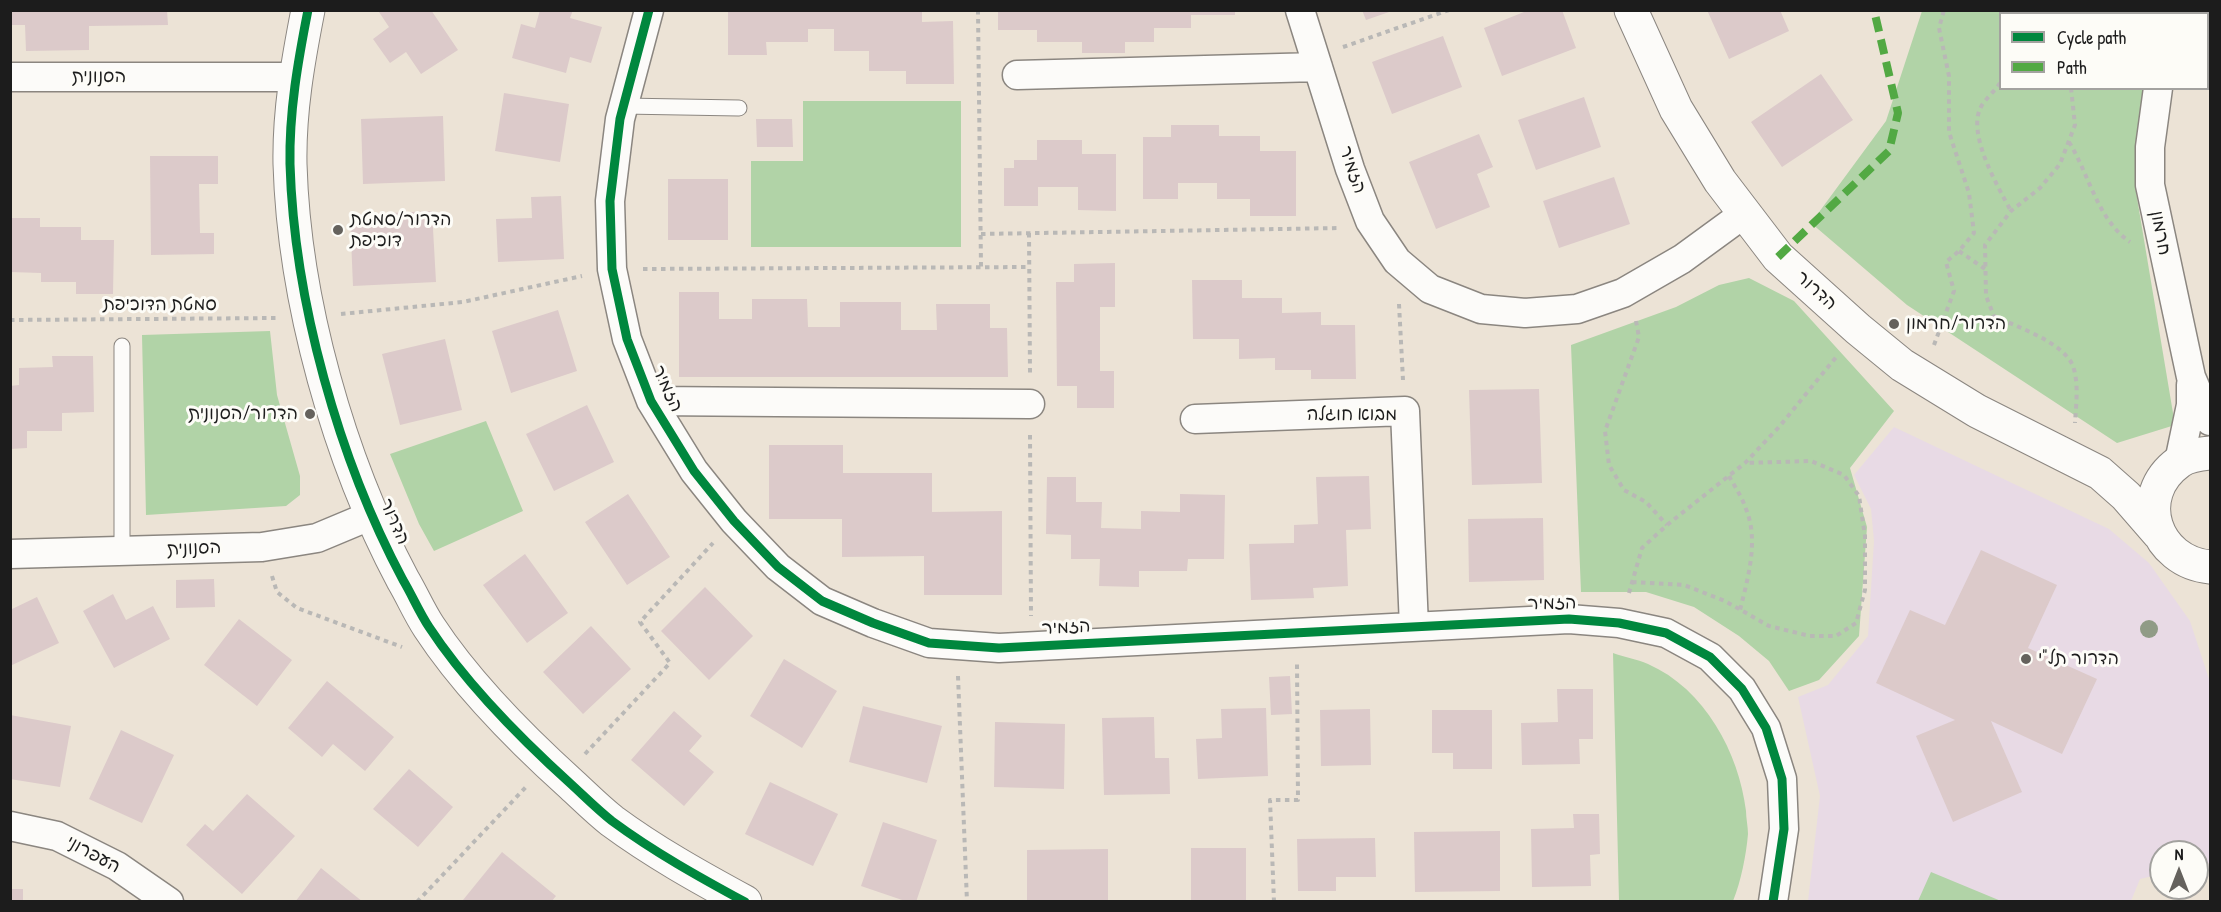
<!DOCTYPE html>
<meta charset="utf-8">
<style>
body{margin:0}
#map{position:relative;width:2221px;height:912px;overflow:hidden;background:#ece3d6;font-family:"Patrick Hand",sans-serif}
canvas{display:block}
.frame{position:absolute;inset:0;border:12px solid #1c1c1c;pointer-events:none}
.legend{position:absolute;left:1999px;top:12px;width:210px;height:78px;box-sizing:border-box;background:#fdfcf7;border:2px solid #a3a29f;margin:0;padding:8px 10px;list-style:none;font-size:18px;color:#1c1c1c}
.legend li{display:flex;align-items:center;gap:12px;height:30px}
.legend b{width:30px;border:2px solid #a3a29f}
.north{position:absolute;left:2149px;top:840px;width:60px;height:60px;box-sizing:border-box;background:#fdfcf7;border:2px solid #a3a29f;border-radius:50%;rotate:0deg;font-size:16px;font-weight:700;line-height:24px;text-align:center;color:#1c1c1c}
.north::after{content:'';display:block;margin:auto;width:21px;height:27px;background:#65625d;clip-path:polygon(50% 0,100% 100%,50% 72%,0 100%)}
</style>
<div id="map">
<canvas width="2221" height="912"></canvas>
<div class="frame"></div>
<ul class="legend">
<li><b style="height:8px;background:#00873e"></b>Cycle path</li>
<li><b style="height:8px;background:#52a943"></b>Path</li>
</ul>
<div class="north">N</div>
</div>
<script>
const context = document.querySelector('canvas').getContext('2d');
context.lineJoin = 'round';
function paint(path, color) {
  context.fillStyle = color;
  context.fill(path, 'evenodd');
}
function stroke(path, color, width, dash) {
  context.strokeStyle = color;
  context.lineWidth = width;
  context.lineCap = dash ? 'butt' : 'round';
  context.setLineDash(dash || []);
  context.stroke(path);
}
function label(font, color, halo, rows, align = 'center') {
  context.font = font + ' "Patrick Hand","Playpen Sans Hebrew",sans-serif';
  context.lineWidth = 6;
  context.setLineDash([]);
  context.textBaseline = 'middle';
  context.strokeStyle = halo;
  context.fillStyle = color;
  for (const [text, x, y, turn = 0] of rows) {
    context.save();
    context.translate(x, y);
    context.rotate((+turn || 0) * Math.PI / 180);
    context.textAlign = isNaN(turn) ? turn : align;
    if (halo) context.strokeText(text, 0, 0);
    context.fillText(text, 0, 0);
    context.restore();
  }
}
const built = new Path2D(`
 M1894 427 2109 529 2149 563 2190 621 2210 682V863L2197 866V852H2161V874L2140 879 2131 901H1808L1820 796 1798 697 1828 685 1868 636 1874 541 1871 509 1854 475Z`);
const green = new Path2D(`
 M1922 11H2163L2162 14H2000V88L2150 89 2135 186 2175 425 2117 443 1907 305 1811 223 1886 121Z
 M803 101H961V247H751V161H803Z
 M1749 278 1794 301 1894 411 1850 468 1867 527 1859 636 1819 680 1789 691 1769 661 1739 636 1694 607 1646 592H1581L1571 345 1676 307 1719 285Z
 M270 331 277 395 300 476V495L286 506 146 515 142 335Z
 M486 421 523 511 434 551 419 524 390 454Z
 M1613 653C1624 657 1637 659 1648 664 1705 689 1739 753 1746 811 1746 818 1748 827 1748 834 1746 856 1741 881 1733 901H1619Z
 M1931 872 2001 901H1918Z`);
const building = new Path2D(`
 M10 10H167L168 25 89 26V50L26 51 25 25H10Z
 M382 10H431L458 50 421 74 406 52 390 63 373 39 389 27 379 12Z
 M540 10H573L570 18 602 27 591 63 570 57 566 73 512 58 521 24 535 28Z
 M728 10H922V22L953 21 954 84H906V71H869V51H834V29H808V42H766L767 55H728Z
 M998 10H1235V15H1191V28H1154V42H1125V53H1082V42H1037V30H998Z
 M1362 10H1392V11L1366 20Z
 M1529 10H1562L1576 48 1502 76 1484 28Z
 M1707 10H1780L1789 31 1729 59Z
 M1443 36 1462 87 1392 114 1372 62Z
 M1821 74 1853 120 1782 167 1751 122Z
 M504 93 569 104 560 162 495 151Z
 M1584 97 1601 147 1536 170 1518 120Z
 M443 116 445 181 363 184 361 119Z
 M756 119H792L793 147H757Z
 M1171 125H1219V136H1260V151H1296V216H1250V199H1217V183H1178V199H1143V137H1171Z
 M1479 134 1493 167 1477 174 1490 207 1436 229 1409 162Z
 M1037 140H1082V154H1116V211L1078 210V187H1038V206H1004V168H1014V160H1037Z
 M150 156H218V184H199L200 233H214V254L151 255Z
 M1614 177 1630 224 1559 248 1543 201Z
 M668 179H728V240H668Z
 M561 196 564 259 498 262 496 219 532 218 531 197Z
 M432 211 436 282 353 286 350 215Z
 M10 218H40V227H81V240H114L113 294H76V282H41V273L10 272Z
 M1115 263V307H1100V371H1114V408H1077V386H1057L1056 282H1074V264Z
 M1192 280H1242V298H1282V313L1321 312V325H1355L1356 379H1311V370H1275V358L1239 359V339H1193Z
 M679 292H719V319H752V299H807L808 327H840V302H901V330H937L936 304H990V328H1007L1008 377H679Z
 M558 310 577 371 511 393 492 331Z
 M445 339 462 410 400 425 382 354Z
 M52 356H93L94 412 62 413V431H27V448L10 449V386L19 385V368L53 367Z
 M1539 389 1542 483 1472 485 1469 390Z
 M587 405 614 462 554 491 526 434Z
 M769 445H843V473H932V512L1002 511V595H924V556L842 557V519H769Z
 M1369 476 1371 529 1346 530 1348 586 1313 588 1314 598 1251 600 1249 544 1294 543V525L1318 524 1316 477Z
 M1047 477H1076V502H1102L1101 528 1141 529V511L1180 512V494L1225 495 1224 559H1188L1187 571H1139V587L1099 586 1100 559H1071V535L1046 534Z
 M628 494 670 557 627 585 585 522Z
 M1543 518 1544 580 1469 582 1468 519Z
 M1981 550 2057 585 2028 648 2097 679 2062 754 1991 721 2022 792 1953 822 1916 736 1955 720 1876 683 1910 610 1945 625Z
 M525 554 568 613 527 643 483 585Z
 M214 579 215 607 176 608V580Z
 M705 587 753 636 709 680 661 631Z
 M113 594 126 620 153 606 170 639 114 668 83 611Z
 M37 597 59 643 10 666V610Z
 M239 619 292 660 257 706 204 665Z
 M591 626 631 669 583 714 543 672Z
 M784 659 837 691 802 748 750 716Z
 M1290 676 1292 714 1271 715 1269 677Z
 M327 681 394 737 365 771 333 744 322 757 288 728Z
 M1557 689H1593V739H1579L1580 764 1522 765 1521 723 1558 722Z
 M863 706 942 726 927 783 849 762Z
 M1266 708 1268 776 1198 779 1196 739 1222 738 1221 709Z
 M1370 709 1371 765 1321 766 1320 710Z
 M1432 710H1492V769H1453V753H1432Z
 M674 711 702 736 689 751 714 772 684 806 631 760Z
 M10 715 71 726 60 787 10 779Z
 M1154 717 1155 758H1169L1170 794 1104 795 1102 718Z
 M995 722 1065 724 1064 789 994 787Z
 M121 730 174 755 142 823 89 799Z
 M409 769 453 807 418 847 373 809Z
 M770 782 838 814 813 866 745 834Z
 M247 794 295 836 242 894 186 845 205 824 213 831Z
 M1573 814H1599L1600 854 1590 855 1591 886 1532 887 1531 829 1574 828Z
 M883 822 937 840 916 902H908L861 886Z
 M1500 831V891L1415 892 1414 832Z
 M1375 838 1376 877H1336V891H1298L1297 839Z
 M1191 848H1246V902H1191Z
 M1108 849V902H1027V850Z
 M502 852 556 896 551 902 463 900Z
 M321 868 363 902H295Z
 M10 889H23V902H10Z`);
const path = new Path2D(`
 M978 10 981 267
 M2069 14 2074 10
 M2078 14 2080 10
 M1343 47 1449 10
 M2000 83C1995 91 1983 101 1980 109 1968 136 1998 187 2011 211
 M2071 88 2075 125 2060 164 2040 188 2011 211 1985 245 1986 296 1994 316C2017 327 2063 342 2073 366 2079 384 2076 405 2075 423
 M2069 142C2089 174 2097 219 2130 242
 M1029 233 1030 373
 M981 234 1340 228
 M1959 251 1985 269
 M643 269 1029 267
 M1399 304 1403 380
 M341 314 463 302 582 276
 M10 320 277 318
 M1636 321 1639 337 1605 431 1609 465 1624 490 1646 502 1667 525
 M1934 345 1954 291 1946 262 1959 251 1974 233 1969 193 1949 132V76L1939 28 1944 10
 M1030 435 1031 616
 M1729 476C1735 487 1742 497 1746 509 1759 540 1748 578 1740 610
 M272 576 277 592 297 608 402 647
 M1632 582 1684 585 1725 601 1769 626 1810 636H1836L1856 623 1865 590V536L1859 496 1844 475 1811 461 1745 463
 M1629 593 1642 548 1667 525 1745 463 1779 427 1837 356
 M958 676 967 902
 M585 754 670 663 640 622 713 543
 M417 902 526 787
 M1274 902 1270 800H1298L1297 663`);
const lane = new Path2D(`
 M623 106 739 108
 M122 346V551`);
const street = new Path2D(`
 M649 10 620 119 610 201 612 269 627 339 651 401 694 471 734 521 778 567 822 601 873 623 929 643 999 648 1569 619 1619 623 1666 633 1710 657 1742 689 1766 728 1782 779 1784 829 1773 902
 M1300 10 1350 169 1370 221 1397 261 1430 289 1481 309 1525 313 1577 309 1623 293 1682 259 1745 213
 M2192 14 2194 10
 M1017 75 1318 67
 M10 77H295
 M2158 88 2150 147V185L2191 377 2210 421
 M651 401 1030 404
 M1195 419 1405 411 1414 627
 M2179 462 2191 405V385
 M10 554 262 547 317 538 372 515
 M10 826 57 836 117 866 169 902`);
const secondary = new Path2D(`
 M308 10C298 61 289 112 290 164 294 301 339 460 403 580 412 595 419 612 429 627 467 685 521 739 572 785 585 797 598 810 612 821 654 852 699 877 745 902
 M1631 10 1676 109 1720 181 1778 257 1858 329 1902 365 1977 411 2100 473 2126 496 2159 534
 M2210 453C2200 454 2188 455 2179 462 2132 496 2155 562 2210 567`);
const quiet = new Path2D(`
 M1778 257 1889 151 1898 113 1874 10`);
const cycleway = new Path2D(`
 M308 10C298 61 289 112 290 164 294 301 339 460 403 580 412 595 419 612 429 627 467 685 521 739 572 785 585 797 598 810 612 821 654 852 699 877 745 902
 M649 10 620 119 610 201 612 269 627 339 651 401 694 471 734 521 778 567 822 601 873 623 929 643 999 648 1569 619 1619 623 1666 633 1710 657 1742 689 1766 728 1782 779 1784 829 1773 902`);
const trees = [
 [2149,629]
];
const markers = [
 [338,230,6,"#65625d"],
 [1894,324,6,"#65625d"],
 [310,414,6,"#65625d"],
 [2026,659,6,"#65625d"]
];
const streetNames = [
 ["הסנונית",99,77],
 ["הזמיר",1352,170,71],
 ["חרמון",2160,233,79],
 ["הדרור",1816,291,42],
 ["סמטת הדוכיפת",160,305],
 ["הזמיר",667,389,65],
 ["מבוא חוגלה",1352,415],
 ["הדרור",394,522,66],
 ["הסנונית",194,549,-2],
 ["הזמיר",1552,604,-1],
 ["הזמיר",1066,628,-3],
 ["העפרוני",93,855,28]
];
const poiNames = [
 ["הדרור/סמטת",350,220],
 ["דוכיפת",350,241],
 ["הדרור/חרמון",1906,324],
 ["הדרור/הסנונית",298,414,"right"],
 ["הדרור תל\"י",2038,659]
];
paint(built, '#e8dae5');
paint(green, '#b1d3a7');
paint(building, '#dccaca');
stroke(lane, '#8b8680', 17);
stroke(street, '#8b8680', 31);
stroke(secondary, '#8b8680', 35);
stroke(path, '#b9b8b6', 4, [4.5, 4.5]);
stroke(lane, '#fcfbf9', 15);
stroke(street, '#fcfbf9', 28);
stroke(secondary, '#fcfbf9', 33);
stroke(quiet, '#52a943', 8, [15, 8]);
stroke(cycleway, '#00873e', 9);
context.fillStyle = '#909b86';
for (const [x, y] of trees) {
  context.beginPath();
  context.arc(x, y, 9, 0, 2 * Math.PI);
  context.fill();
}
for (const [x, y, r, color] of markers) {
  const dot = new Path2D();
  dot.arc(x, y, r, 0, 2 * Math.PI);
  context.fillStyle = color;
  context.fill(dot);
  stroke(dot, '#fdfcf7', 2);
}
label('18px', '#1c1c1c', '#fdfcf7', streetNames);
label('18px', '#1c1c1c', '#fdfcf7', poiNames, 'left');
</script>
